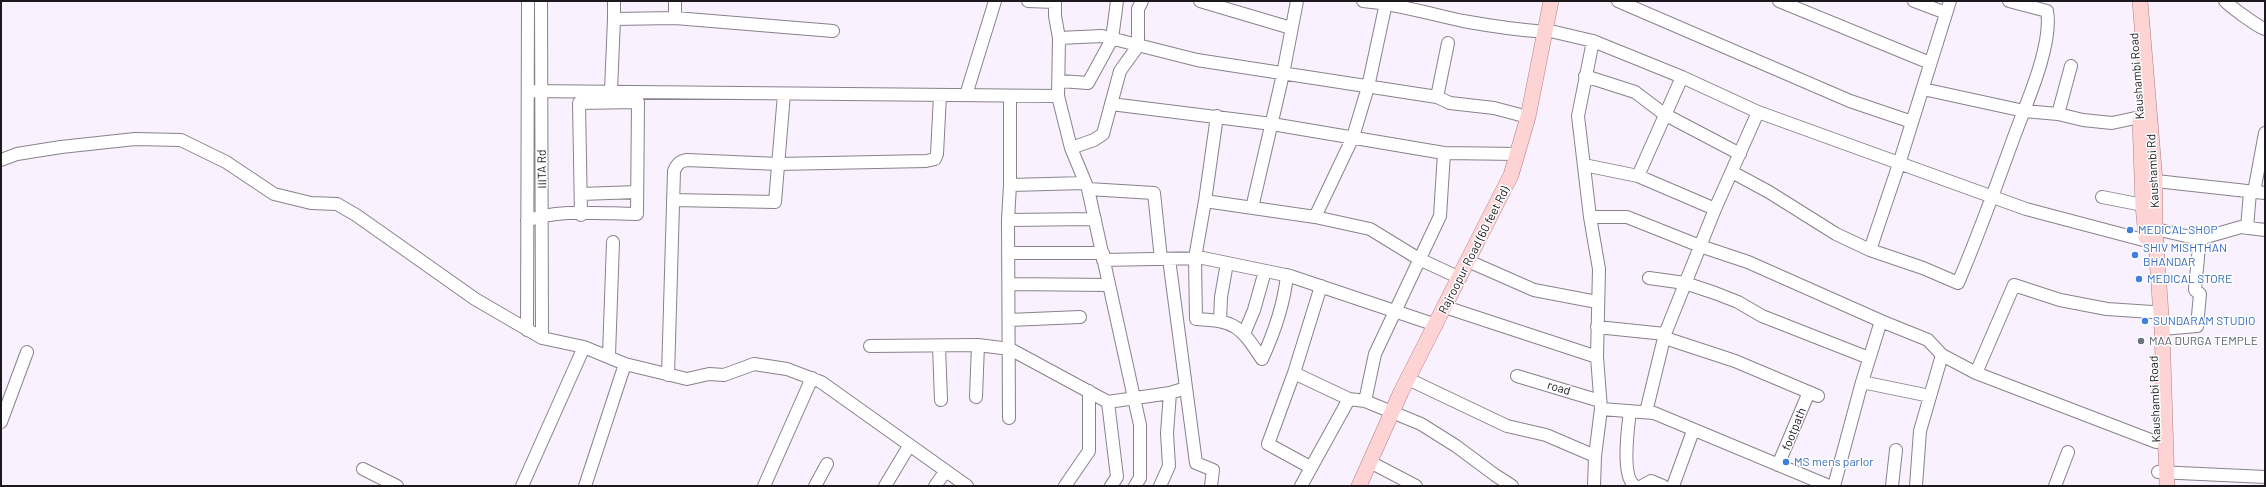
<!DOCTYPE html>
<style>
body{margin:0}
#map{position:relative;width:2266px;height:487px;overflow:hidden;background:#f9f1fd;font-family:Barlow,sans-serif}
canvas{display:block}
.frame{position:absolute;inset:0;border:2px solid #1c191e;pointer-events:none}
</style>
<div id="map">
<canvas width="2266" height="487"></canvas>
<div class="frame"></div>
</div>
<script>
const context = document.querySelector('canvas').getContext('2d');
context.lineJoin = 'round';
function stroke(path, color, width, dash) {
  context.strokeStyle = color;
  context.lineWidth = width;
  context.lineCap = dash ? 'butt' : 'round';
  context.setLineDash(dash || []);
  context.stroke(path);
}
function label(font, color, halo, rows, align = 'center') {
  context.font = font + ' Barlow,sans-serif';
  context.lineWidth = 3;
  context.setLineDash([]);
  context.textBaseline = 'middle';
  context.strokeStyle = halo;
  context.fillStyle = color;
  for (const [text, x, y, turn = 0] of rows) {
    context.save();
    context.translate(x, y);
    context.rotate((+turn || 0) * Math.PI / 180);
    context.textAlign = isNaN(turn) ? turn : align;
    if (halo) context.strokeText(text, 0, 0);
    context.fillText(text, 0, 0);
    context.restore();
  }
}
const minor = new Path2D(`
 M541 1 542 338
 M614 1V19
 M675 1V18
 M1028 1 1055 2
 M1055 1V16L1059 38 1058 96 1071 148 1088 189 1140 425V478L1135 486
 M1200 1 1291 28
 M1363 1C1398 4 1430 14 1463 21 1491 26 1518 30 1546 32
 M1618 1 1850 101 1912 122
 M1779 1 1930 63
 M1914 1 1946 13
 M2225 1C2231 7 2258 27 2265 29
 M1546 30 1593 41 1682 77 1758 112 2026 209 2147 241
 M1059 38 1102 36 1197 60 1437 97 1450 103 1494 108 1528 117
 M1593 41 1578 116 1590 217 1599 269 1597 357 1601 409 1595 456 1594 486
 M1585 76 1635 92 1664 114 1740 154
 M1060 81 1088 83 1112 39 1117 1
 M1923 89 2024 111 2058 114 2083 120 2112 123 2140 117
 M611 90 614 19 675 18 833 31
 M528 91 1058 96
 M966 95 995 1
 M1010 96V185
 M1437 97 1448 43
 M1111 104 1272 124 1444 153 1518 154
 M2058 114 2071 66
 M1217 116 1205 201 1315 217 1370 229 1419 259 1460 278
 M1071 148 1094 140 1103 134 1120 71 1138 46V9L1142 1
 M1 160 17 154 61 147 135 139 181 140 226 162 274 194 311 203 337 204 356 215 475 299 542 338 584 347 625 364 687 379 709 374 724 375 754 364 787 369 821 382 967 486
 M1584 165 1638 176 1715 209
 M1732 172 1769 192 1836 234 1870 250 1923 268 1958 283C1979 234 1997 184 2015 134 2027 102 2053 44 2047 11L2009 1
 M1638 176 1682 77
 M2147 180 2265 193
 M1088 189 1154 193 1161 259
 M2254 192 2265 133
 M581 194 637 192
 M2102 197 2143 205
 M673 200 775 202 784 94
 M1205 201 1195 258 1196 319C1236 321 1240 326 1262 359 1275 331 1284 305 1287 275
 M1252 208 1283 74 1297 1
 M1315 217 1353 137 1368 87 1386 3
 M1590 217H1627L1700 246 1748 262 1881 321 1928 340 1942 355 1976 373 2156 442
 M1008 220 1095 219
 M527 221C558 208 604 214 637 214L638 102 579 103 581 215
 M2147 227 2199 239 2241 227 2265 230
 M2247 228 2250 192
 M1870 250 1899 164 1950 1
 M1008 253H1103
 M1169 259 1196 463 1213 470 1211 486
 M1103 260 1203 258 1290 276 1436 325
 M1468 261 1534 290 1597 302
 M1649 278 1685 283 1715 293 1738 302 1762 316 1869 358
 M1009 284 1109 285
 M1445 307 1597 357
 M1009 320 1080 317
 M1220 321 1221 297 1227 263
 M1597 327 1665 334
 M2162 329 2197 326 2200 294 2195 290C2196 273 2199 256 2199 239
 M527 330 528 1
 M1244 334 1254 310 1265 271
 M1665 338 1735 361 1818 396
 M870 346 978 345 1010 349 1108 402 1170 393 1186 388
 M939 346 941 400
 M609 355 613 242
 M1294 373 1349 399 1365 401 1421 424 1456 446 1495 475 1512 486
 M1976 373 2014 285 2060 300 2107 309 2152 312
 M668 375 674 171C677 164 680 161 687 160L778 164 926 161 935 159 937 154 940 95
 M1517 376 1600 401
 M1408 379 1507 426 1546 435 1595 456
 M1862 382 1930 396
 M976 397 978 345
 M1365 401 1375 354 1440 216 1444 153
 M1108 402 1117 477 1111 486
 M1601 409 1654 413 1829 486
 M1630 411C1628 427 1621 477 1635 486
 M1646 412 1665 334 1715 209 1758 112
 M1009 418 1008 220 1010 185 1085 183
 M1 422 27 352
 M1370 462 1416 486
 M1778 465 1809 392
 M1310 467 1268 444 1294 373 1321 286
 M363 469 397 486
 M2158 472 2265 477
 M522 486 584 347
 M585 486 625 364
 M764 486 812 378
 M815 486 827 464
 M885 486 909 446
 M935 486 945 472
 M1065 486 1089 451V391
 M1160 486 1169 466 1167 433 1170 393
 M1301 486 1349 399
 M1642 486 1651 481 1663 486
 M1673 486 1693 431
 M1834 486 1862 382 1881 321
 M1892 486 1896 450
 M1916 486 1920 431 1942 355
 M2055 486 2068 452`);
const major = new Path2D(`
 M2140 1 2155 181V229L2162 329 2167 486
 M2140 120 2143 205 2146 237
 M1359 486 1401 392 1511 175 1528 117 1551 1`);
const markers = [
 [2130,230,4,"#3f7fe0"],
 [2135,255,4,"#3f7fe0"],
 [2139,279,4,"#3f7fe0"],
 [2145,321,4,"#3f7fe0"],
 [2141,341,4,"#6b7280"],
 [1786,462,4,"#3f7fe0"]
];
const streetNames = [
 ["Kaushambi Road",2137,76,-94],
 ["IIITA Rd",542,169,-91],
 ["Kaushambi Rd",2153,171,-93],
 ["Rajroopur Road (60 feet Rd)",1474,250,-63],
 ["road",1559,388,17],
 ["Kaushambi Road",2155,399,-92],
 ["footpath",1794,429,-68]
];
const shopNames = [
 ["MEDICAL SHOP",2138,230],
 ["SHIV MISHTHAN",2143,248],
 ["BHANDAR",2143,262],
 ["MEDICAL STORE",2147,279],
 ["SUNDARAM STUDIO",2153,321],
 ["MS mens parlor",1794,462]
];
const worshipNames = [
 ["MAA DURGA TEMPLE",2149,341]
];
stroke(minor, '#89828c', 14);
stroke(major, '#ae7f81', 16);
stroke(minor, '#fff', 12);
stroke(major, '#fed3d3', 15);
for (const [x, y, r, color] of markers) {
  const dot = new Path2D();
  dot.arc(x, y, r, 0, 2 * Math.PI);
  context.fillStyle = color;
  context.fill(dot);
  stroke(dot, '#fff', 1.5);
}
label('12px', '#1c191e', '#fff', streetNames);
label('12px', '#366cbe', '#fff', shopNames, 'left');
label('12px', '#5b616d', '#fff', worshipNames, 'left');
</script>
